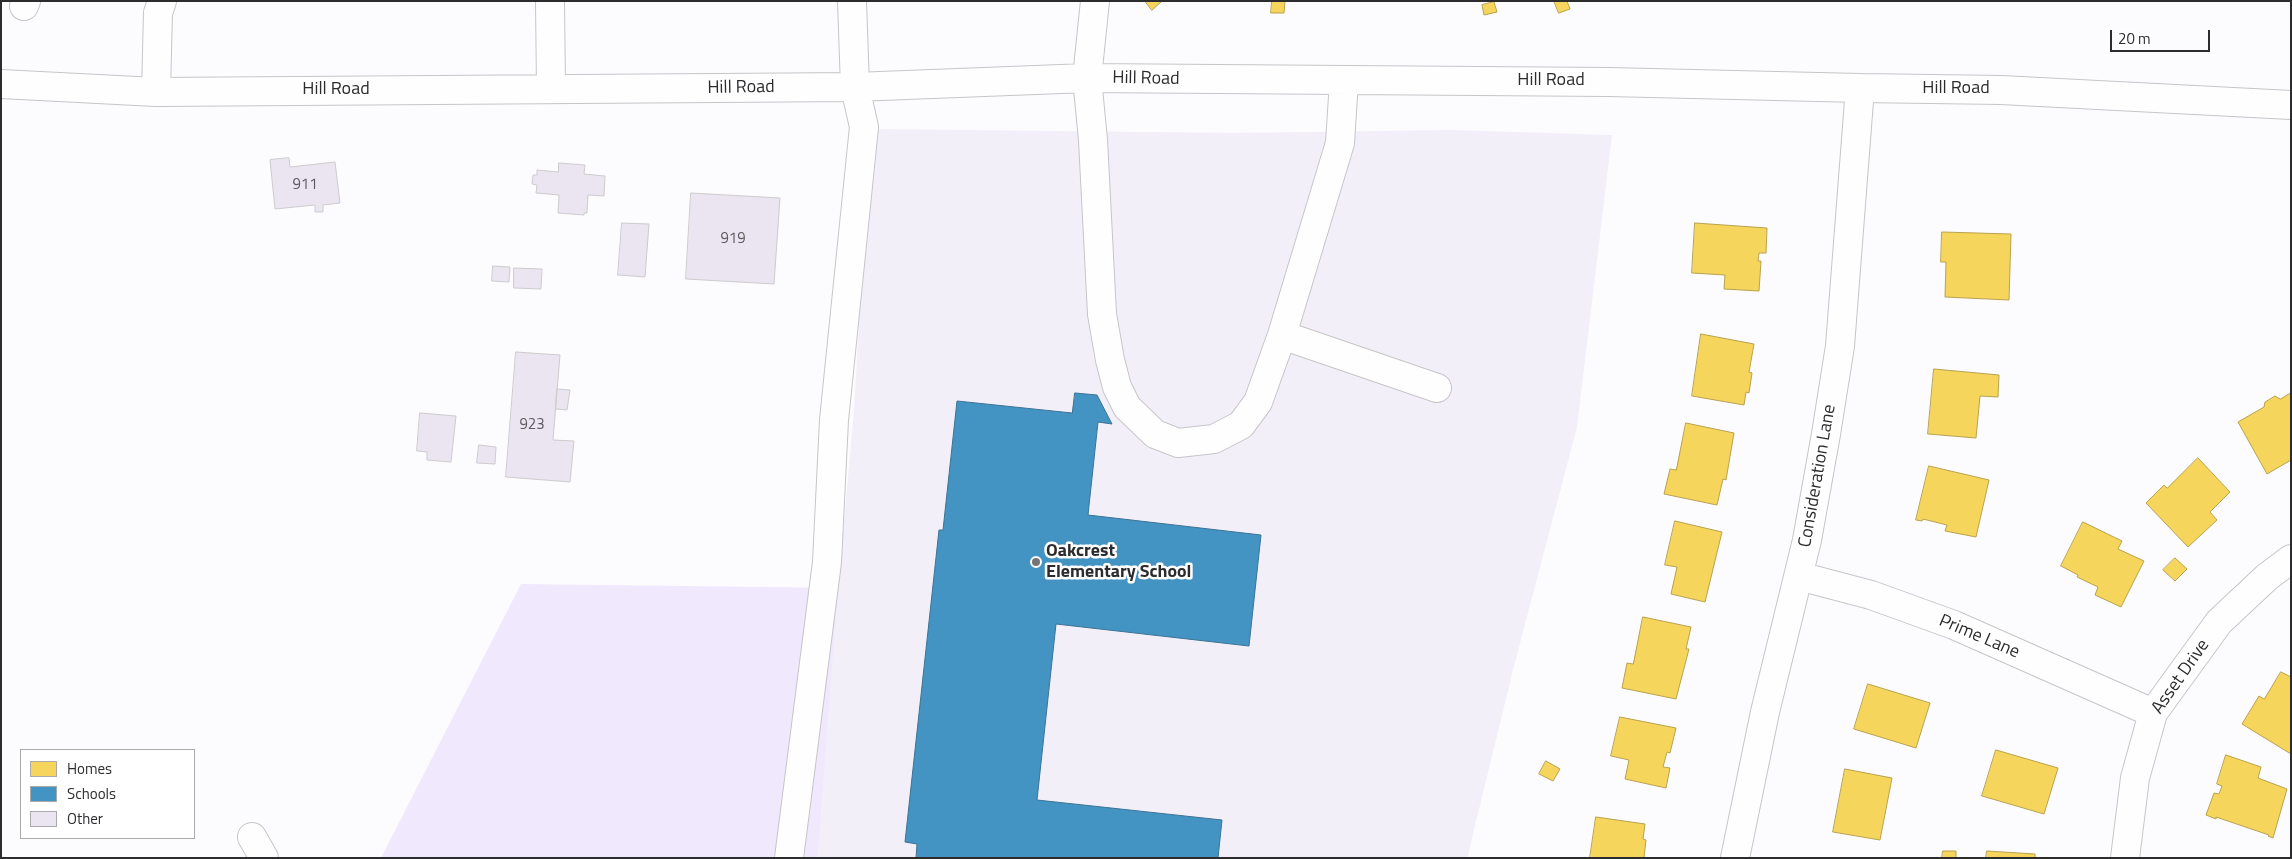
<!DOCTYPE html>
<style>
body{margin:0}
#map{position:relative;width:2292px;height:859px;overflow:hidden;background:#fcfbfe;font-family:"Titillium Web",sans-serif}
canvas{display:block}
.frame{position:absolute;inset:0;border:2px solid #2c2b2e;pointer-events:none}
.legend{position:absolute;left:20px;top:749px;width:175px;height:90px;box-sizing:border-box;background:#fff;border:1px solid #abaaab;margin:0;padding:6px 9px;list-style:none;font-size:15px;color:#2c2b2e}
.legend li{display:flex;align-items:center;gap:10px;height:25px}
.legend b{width:25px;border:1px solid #abaaab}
.scale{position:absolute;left:2110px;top:30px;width:100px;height:22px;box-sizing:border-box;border:2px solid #2c2b2e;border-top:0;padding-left:6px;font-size:15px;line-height:18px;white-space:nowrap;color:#2c2b2e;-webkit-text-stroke:4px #fff;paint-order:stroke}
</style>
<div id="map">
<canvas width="2292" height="859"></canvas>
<div class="frame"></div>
<ul class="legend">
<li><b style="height:14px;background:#f6d55c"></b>Homes</li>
<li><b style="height:14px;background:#4393c3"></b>Schools</li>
<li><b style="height:14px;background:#eae5f0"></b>Other</li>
</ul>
<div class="scale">20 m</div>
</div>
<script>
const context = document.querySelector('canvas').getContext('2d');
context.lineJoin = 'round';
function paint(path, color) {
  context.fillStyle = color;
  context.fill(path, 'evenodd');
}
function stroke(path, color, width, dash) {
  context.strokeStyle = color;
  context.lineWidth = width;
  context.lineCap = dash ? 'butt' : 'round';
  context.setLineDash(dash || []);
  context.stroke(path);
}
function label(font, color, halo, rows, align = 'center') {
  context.font = font + ' "Titillium Web",sans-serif';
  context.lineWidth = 5;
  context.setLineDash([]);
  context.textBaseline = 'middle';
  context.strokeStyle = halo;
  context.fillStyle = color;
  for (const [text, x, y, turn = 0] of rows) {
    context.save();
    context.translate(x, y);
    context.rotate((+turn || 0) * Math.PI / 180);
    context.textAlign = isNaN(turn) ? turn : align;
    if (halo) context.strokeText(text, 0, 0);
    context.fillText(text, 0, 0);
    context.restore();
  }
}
const built = new Path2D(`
 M870 129 1235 133 1451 130 1612 135 1577 427 1515 662 1470 846 1468 858H818L835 624 854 410Z`);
const green = new Path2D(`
 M521 584 838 588 818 858H381Z`);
const homes = new Path2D(`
 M1145 1H1160L1161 2 1152 10Z
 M1272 1H1285L1284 13H1271Z
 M1554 1H1567L1570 9 1559 13Z
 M1494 2 1497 12 1484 15 1482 5Z
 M1695 223 1767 228 1766 253H1759L1758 261H1761L1759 291 1724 289 1725 275 1692 273Z
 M1942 232 2011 234 2009 300 1945 297 1946 262H1941Z
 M1701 334 1754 344 1749 372 1752 373 1749 393 1746 392 1744 405 1692 396Z
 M1934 369 1999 375 1998 397 1980 396 1976 438 1928 434Z
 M2291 393V460L2267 474 2238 422 2264 407 2265 402 2275 396 2280 399Z
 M1686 423 1734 433 1726 480 1723 479 1717 505 1664 494 1670 469 1676 470Z
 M2198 458 2230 492 2210 512 2217 520 2188 547 2146 503 2164 485 2167 488Z
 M1929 466 1989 480 1976 537 1945 531 1947 525 1923 519 1922 521 1916 520Z
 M1675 521 1722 532 1705 602 1671 594 1677 567 1665 565Z
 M2083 522 2122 541 2118 549 2144 561 2121 607 2095 595 2098 587 2077 577 2078 575 2061 566Z
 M2175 558 2187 569 2175 581 2163 570Z
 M1643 617 1691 627 1686 649H1689L1676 699 1622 688 1627 663 1633 664Z
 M2281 672 2291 677V754L2242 724 2259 696 2264 699Z
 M1868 684 1930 703 1916 748 1854 729Z
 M1620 717 1676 728 1670 753 1667 752 1663 767 1670 768 1666 788 1625 779 1629 760 1611 756Z
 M1996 750 2058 768 2044 814 1982 796Z
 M2226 755 2261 767 2258 778 2287 789 2273 838 2268 836 2269 835 2216 817V819L2206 815 2214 793 2219 794 2222 786 2217 784Z
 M1546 761 1560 769 1553 781 1539 774Z
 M1845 769 1892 778 1880 840 1833 832Z
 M1596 817 1645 824 1643 839 1646 840 1644 858H1590Z
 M1943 851H1956V858H1942Z
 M1987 851 2035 854V858H1986Z`);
const schools = new Path2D(`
 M1075 393 1097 395 1112 424 1098 422 1088 515 1261 535 1249 646 1056 624 1037 800 1222 820 1218 858H916L917 844 905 842 939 530H943L957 401 1072 413Z`);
const building = new Path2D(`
 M289 158 290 167 335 162 340 203 323 205V212H315V205L275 209 270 160Z
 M559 163 585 165 584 174 605 176 604 196 588 195 587 213H584V215L558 213 559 195 536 193 537 185 532 184 533 175H537V170L558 172Z
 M691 193 780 198 774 284 686 279Z
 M622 223 649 224 645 277 618 275Z
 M493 266 510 267 509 282 492 281Z
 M514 268 542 269 541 289 514 288Z
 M516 352 560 355 553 440 574 441 570 482 506 477Z
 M557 389 570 390 567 410 556 409Z
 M420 413 456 416 451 462 427 460V452L417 451Z
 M479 445 496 447 495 464 477 463Z`);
const minor = new Path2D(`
 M550 1 551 89
 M1095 1 1087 78 1093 140 1102 314 1110 360 1117 387 1127 407 1155 434 1178 443 1214 439 1241 425 1258 402 1282 335 1340 143 1344 81
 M24 6 26 1
 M1 84 156 92 855 87 1087 78 1609 82 1860 88 2001 90 2291 105
 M156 92 158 13 162 1
 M1282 335 1437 388
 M1799 576 1871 595 1954 625 2153 713
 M252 837 264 858
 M789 858 827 562 834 420 864 127 855 87 852 1
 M1735 858 1765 712 1807 540 1826 434 1840 346 1860 88
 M2125 858 2135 778 2153 713 2219 622 2267 577 2291 559`);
const markers = [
 [1036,562,5,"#757477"]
];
const numberNames = [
 ["911",305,185],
 ["919",733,239],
 ["923",532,425]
];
const streetNames = [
 ["Hill Road",1146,79,1],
 ["Hill Road",1551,81],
 ["Hill Road",741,88,-1],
 ["Hill Road",1956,89],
 ["Hill Road",336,90],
 ["Consideration Lane",1818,476,-80],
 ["Prime Lane",1979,637,23],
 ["Asset Drive",2181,677,-55]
];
const poiNames = [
 ["Oakcrest",1046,552],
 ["Elementary School",1046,573]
];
paint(built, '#f3eff9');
paint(green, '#f0e8fc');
paint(homes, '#f6d55c');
stroke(homes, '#b9a24e', 1);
paint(schools, '#4393c3');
stroke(schools, '#3c7496', 1);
paint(building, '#eae5f0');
stroke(building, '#cccbcd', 1);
stroke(minor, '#c6c5c8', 30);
stroke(minor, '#fffeff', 28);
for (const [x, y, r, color] of markers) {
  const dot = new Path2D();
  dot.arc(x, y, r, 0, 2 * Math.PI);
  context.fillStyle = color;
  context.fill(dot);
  stroke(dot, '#fff', 2);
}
label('15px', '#5c5a5e', null, numberNames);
label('18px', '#2c2b2e', '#fff', streetNames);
label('bold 18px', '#2c2b2e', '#fff', poiNames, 'left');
</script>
